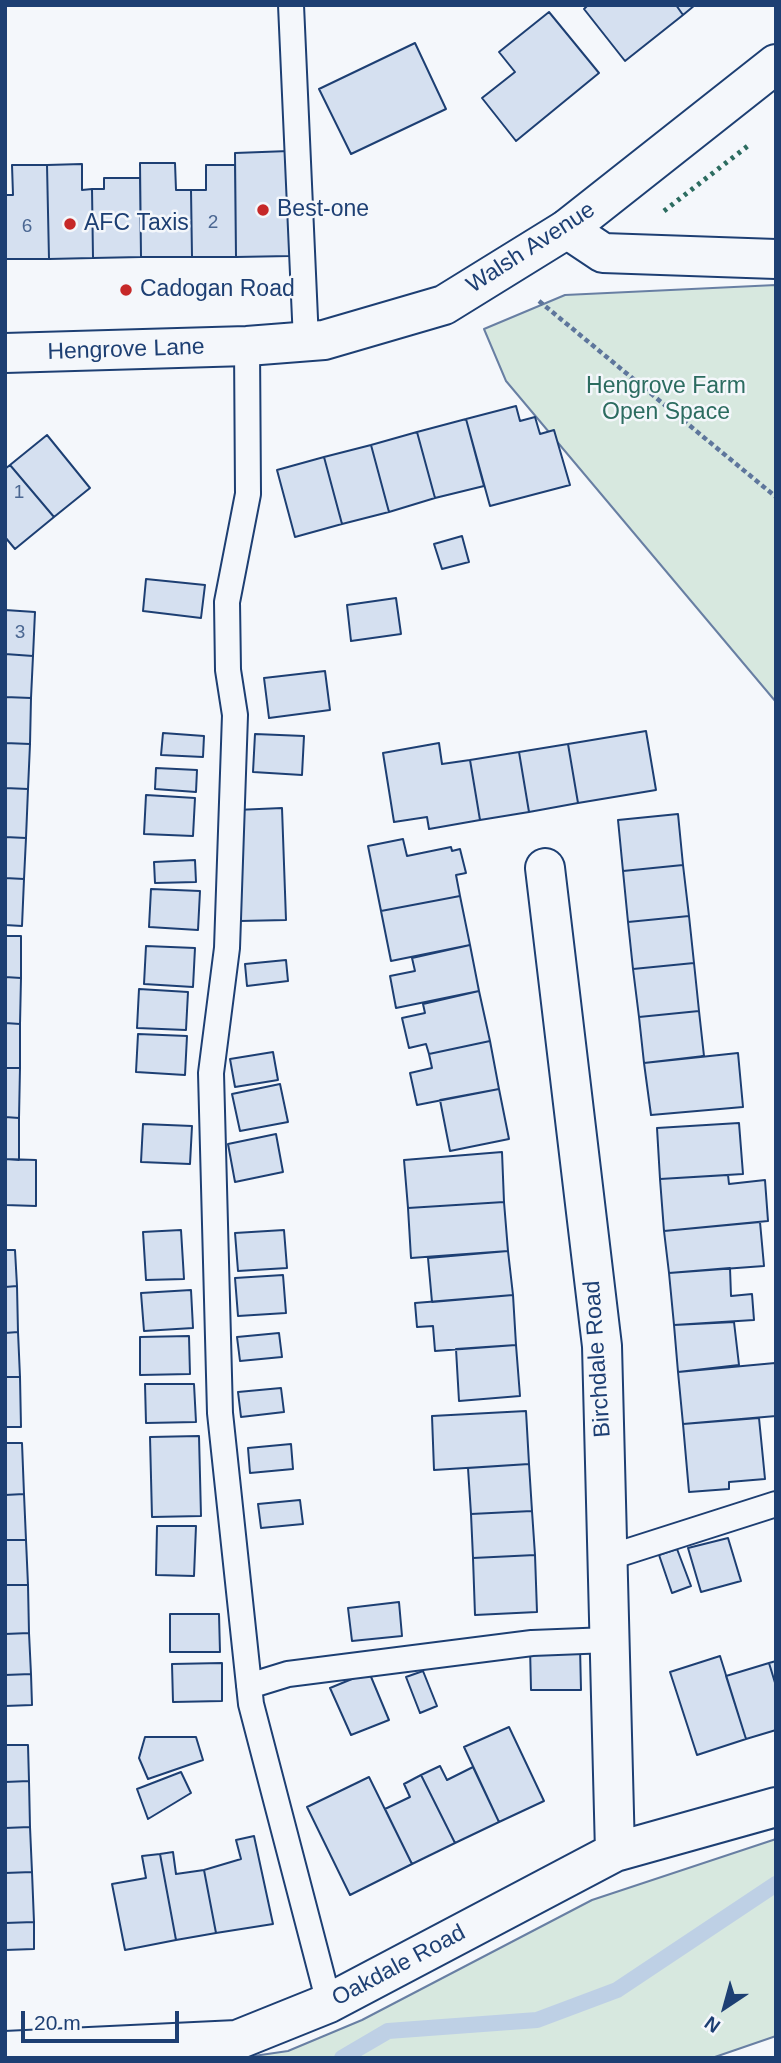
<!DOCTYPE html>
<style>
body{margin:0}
#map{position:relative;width:781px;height:2063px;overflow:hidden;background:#f4f7fb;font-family:Arial,sans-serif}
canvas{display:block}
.frame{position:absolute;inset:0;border:7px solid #1d3f73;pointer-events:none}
.north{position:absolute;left:690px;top:1972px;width:70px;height:70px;-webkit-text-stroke:5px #f4f7fb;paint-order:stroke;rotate:216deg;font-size:19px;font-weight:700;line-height:28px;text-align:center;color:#1d3f73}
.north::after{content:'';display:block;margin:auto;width:24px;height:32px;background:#1d3f73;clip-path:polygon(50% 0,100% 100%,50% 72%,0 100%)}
.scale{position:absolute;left:21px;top:2011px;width:158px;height:32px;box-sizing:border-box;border:4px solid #1d3f73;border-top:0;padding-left:9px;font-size:21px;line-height:24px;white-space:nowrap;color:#1d3f73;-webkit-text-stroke:5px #f4f7fb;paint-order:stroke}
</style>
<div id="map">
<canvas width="781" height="2063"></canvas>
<div class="frame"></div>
<div class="north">N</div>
<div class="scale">20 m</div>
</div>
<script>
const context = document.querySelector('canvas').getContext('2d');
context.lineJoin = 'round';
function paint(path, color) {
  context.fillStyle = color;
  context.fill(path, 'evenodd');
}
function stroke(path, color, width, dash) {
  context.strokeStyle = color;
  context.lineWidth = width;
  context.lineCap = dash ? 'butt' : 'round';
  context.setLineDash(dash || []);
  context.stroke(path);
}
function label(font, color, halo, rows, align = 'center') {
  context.font = font + ' Arial,sans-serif';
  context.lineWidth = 5;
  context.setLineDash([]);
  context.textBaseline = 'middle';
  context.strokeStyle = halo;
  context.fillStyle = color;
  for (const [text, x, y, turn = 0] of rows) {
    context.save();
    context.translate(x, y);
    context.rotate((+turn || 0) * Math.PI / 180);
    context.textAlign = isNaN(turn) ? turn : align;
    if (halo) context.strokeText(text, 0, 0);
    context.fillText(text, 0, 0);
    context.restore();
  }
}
const green = new Path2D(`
 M776 285V702L506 381 484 329 565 295Z
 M776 1839V2036L712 2058H240L288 2051 362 2020 592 1900Z`);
const stream = new Path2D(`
 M342 2058 388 2031 537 2020 617 1990 776 1884`);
const building = new Path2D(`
 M588 5H676L683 15 625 61 584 9Z
 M676 5H695L683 15Z
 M549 12 599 73 516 141 482 98 515 72 499 52Z
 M415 43 446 109 351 154 319 89Z
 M289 151 290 256 236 257 235 153Z
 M140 163H175L176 190H191L192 257H141Z
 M82 164V190L92 189 93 258 49 259 47 165Z
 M12 165H47L49 259H5V195H13Z
 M206 165H235L236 257H192L191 190H206Z
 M104 178H140L141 257 93 258 92 189H104Z
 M516 406 520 421 535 417 540 434 554 430 570 485 490 506 466 419Z
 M466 419 484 486 435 498 417 432Z
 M417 432 435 498 389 512 371 445Z
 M47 435 90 488 54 517 10 465Z
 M371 445 389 512 342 524 324 457Z
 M324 457 342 524 295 537 277 470Z
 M10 465 54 517 15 549 5 537V469Z
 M462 536 469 562 442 569 434 544Z
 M146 579 205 585 201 618 143 611Z
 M396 598 401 634 351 641 347 605Z
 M5 610 35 612 33 656 5 654Z
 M5 654 33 656 31 698 5 697Z
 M325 671 330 710 269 718 264 678Z
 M5 697 31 698 30 744 5 743Z
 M646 731 656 790 578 803 568 744Z
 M163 733 204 736 203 757 161 755Z
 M255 734 304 736 302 775 253 772Z
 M5 743 30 744 28 789 5 788Z
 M439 743 442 764 470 760 480 820 429 829 427 817 394 822 383 753Z
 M568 744 578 803 529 812 519 752Z
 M519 752 529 812 480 820 470 760Z
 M156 768 197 770 196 792 155 789Z
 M5 788 28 789 26 838 5 837Z
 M146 795 195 798 193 836 144 834Z
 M282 808 286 920 240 921 236 810Z
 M678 814 683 865 623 871 618 820Z
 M5 837 26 838 24 879 5 878Z
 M403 839 407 856 451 847 452 851 460 849 466 873 456 875 460 896 381 911 368 846Z
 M195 860 196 882 155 883 154 862Z
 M683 865 689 916 628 922 623 871Z
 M5 878 24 879 22 926 5 925Z
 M151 889 200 891 198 930 149 927Z
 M460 896 470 945 391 961 381 911Z
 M689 916 694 963 633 969 628 922Z
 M5 936H21V978L5 977Z
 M470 945 479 991 396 1008 390 976 415 971 412 958Z
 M146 946 195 948 193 987 144 984Z
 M286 960 288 981 247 986 245 964Z
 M694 963 699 1011 639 1017 633 969Z
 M5 977 21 978 20 1024 5 1023Z
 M139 989 188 992 186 1030 137 1028Z
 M479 991 490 1041 429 1054 426 1044 409 1048 402 1018 425 1013 423 1004Z
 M699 1011 704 1056 644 1063 639 1017Z
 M5 1023 20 1024V1068H5Z
 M138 1034 187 1036 185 1075 136 1072Z
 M490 1041 499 1089 417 1105 410 1073 432 1068 429 1054Z
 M273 1052 278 1080 235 1087 230 1059Z
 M738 1053 743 1107 651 1115 644 1063Z
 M5 1068H20L19 1118 5 1117Z
 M280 1084 288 1122 240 1131 232 1094Z
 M499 1089 509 1139 450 1151 440 1100Z
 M5 1117 19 1118V1160L5 1159Z
 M739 1123 743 1174 660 1179 657 1128Z
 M143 1124 192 1126 190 1164 141 1162Z
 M276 1134 283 1172 235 1182 228 1144Z
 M502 1152 504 1202 408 1208 404 1160Z
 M5 1159 36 1160V1206L5 1205Z
 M728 1175 729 1184 765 1180 768 1221 664 1231 660 1179Z
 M504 1202 508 1251 411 1258 408 1208Z
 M760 1222 764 1266 669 1273 664 1231Z
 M181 1230 184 1279 146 1280 143 1232Z
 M284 1230 287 1268 238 1271 235 1233Z
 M5 1250H15L17 1286 5 1287Z
 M508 1251 513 1295 432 1302 428 1258Z
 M730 1268 731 1296 752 1294 754 1320 674 1325 669 1273Z
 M283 1275 286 1313 238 1316 235 1278Z
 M17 1286 18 1332 5 1333V1287Z
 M191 1290 193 1328 144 1331 141 1293Z
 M513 1295 516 1345 435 1351 433 1326 417 1327 415 1303Z
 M734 1322 739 1365 678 1372 674 1325Z
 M18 1332 20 1377H5V1333Z
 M279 1333 282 1357 240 1361 237 1337Z
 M189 1336 190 1374 140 1375V1337Z
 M516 1345 520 1396 459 1401 456 1349Z
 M775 1363 776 1416 683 1424 678 1372Z
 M5 1377H20L21 1427H5Z
 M145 1384H194L196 1422 146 1423Z
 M281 1388 284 1412 241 1417 238 1392Z
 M526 1411 529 1464 434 1470 432 1416Z
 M759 1418 765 1479 729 1482V1489L689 1492 683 1424Z
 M199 1436 201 1516 152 1517 150 1437Z
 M5 1443H22L24 1494 5 1495Z
 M291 1444 293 1469 250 1473 248 1448Z
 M529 1464 532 1511 471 1514 468 1468Z
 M24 1494 26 1540H5V1495Z
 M300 1500 303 1524 261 1528 258 1504Z
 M532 1511 535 1555 473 1558 471 1514Z
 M157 1526H196L194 1576 156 1575Z
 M728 1538 741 1581 701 1592 688 1548Z
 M5 1540H26L28 1585H5Z
 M677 1549 691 1586 672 1593 659 1555Z
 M535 1555 537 1612 475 1615 473 1558Z
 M5 1585H28L29 1633 5 1634Z
 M399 1602 402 1636 352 1641 348 1608Z
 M170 1614H219L220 1652H170Z
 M29 1633 31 1674 5 1675V1634Z
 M530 1647H580L581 1690H531Z
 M720 1656 746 1739 697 1755 670 1672Z
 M776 1661V1686L769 1663Z
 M222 1663V1701L173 1702 172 1664Z
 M769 1663 776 1686V1730L746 1739 726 1676Z
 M423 1671 437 1706 420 1713 406 1677Z
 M369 1672 389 1720 351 1735 330 1688Z
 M31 1674 32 1705 5 1706V1675Z
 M509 1727 544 1801 499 1822 464 1747Z
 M145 1737H196L203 1760 148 1779 139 1758Z
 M5 1745H28L29 1781 5 1782Z
 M440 1766 447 1780 473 1767 499 1822 455 1843 421 1775Z
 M181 1772 191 1793 148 1819 137 1789Z
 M421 1775 455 1843 412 1864 385 1809 410 1797 404 1784Z
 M369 1777 412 1864 350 1895 307 1807Z
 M29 1781 30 1827 5 1828V1782Z
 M30 1827 32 1872 5 1873V1828Z
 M254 1836 273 1924 216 1933 204 1870 241 1859 236 1840Z
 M173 1852 176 1874 204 1870 216 1933 176 1940 160 1854Z
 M160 1854 176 1940 125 1950 112 1884 146 1878 142 1856Z
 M32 1872 34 1922 5 1923V1873Z
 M34 1922V1949L5 1950V1923Z`);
const path = new Path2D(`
 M539 301 776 497`);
const service = new Path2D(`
 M291 5 306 341
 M247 346 248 494 227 602 228 670 235 715 227 948 211 1073 220 1413 251 1704 329 2003
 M607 1558 776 1504
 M249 1686 288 1674 532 1643 609 1640`);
const minor = new Path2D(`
 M567 229 603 253 776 259
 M545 868 602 1346 615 1852
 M5 2051 237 2040 329 2003 615 1852 776 1807`);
const tertiary = new Path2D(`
 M5 353 247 346 324 340 444 305 567 229 776 64`);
const hedge = new Path2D(`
 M664 211 749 145`);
const markers = [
 [263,210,7,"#c62828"],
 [70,224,7,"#c62828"],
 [126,290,7,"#c62828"]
];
const numberNames = [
 ["2",213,223],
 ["6",27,227],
 ["1",19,493],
 ["3",20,633]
];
const poiNames = [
 ["Best-one",277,210],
 ["AFC Taxis",84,224],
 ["Cadogan Road",140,290]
];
const streetNames = [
 ["Walsh Avenue",531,248,-33],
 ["Hengrove Lane",126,350,-2],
 ["Birchdale Road",598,1359,-94],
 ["Oakdale Road",399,1966,-28]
];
const parkNames = [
 ["Hengrove Farm",666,387],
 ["Open Space",666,413]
];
paint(green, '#d7e8df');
stroke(green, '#687fa3', 2);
stroke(stream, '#bed0e5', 16);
paint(building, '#d5e0f0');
stroke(building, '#1d3f73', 2);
stroke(service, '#1d3f73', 28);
stroke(minor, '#1d3f73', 42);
stroke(tertiary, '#1d3f73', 42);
stroke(path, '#5e769c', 4.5, [5, 3.5]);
stroke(service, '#f4f7fb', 24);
stroke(minor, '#f4f7fb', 38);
stroke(tertiary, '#f4f7fb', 38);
stroke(hedge, '#2c6c60', 5, [3.5, 5]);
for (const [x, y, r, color] of markers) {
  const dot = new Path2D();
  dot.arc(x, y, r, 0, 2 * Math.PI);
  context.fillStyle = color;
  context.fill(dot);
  stroke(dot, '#f4f7fb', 2.5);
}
label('19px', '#4b6792', null, numberNames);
label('23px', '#1d3f73', '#f4f7fb', poiNames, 'left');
label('23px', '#1d3f73', '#f4f7fb', streetNames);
label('23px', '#2c6c60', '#f4f7fb', parkNames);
</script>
